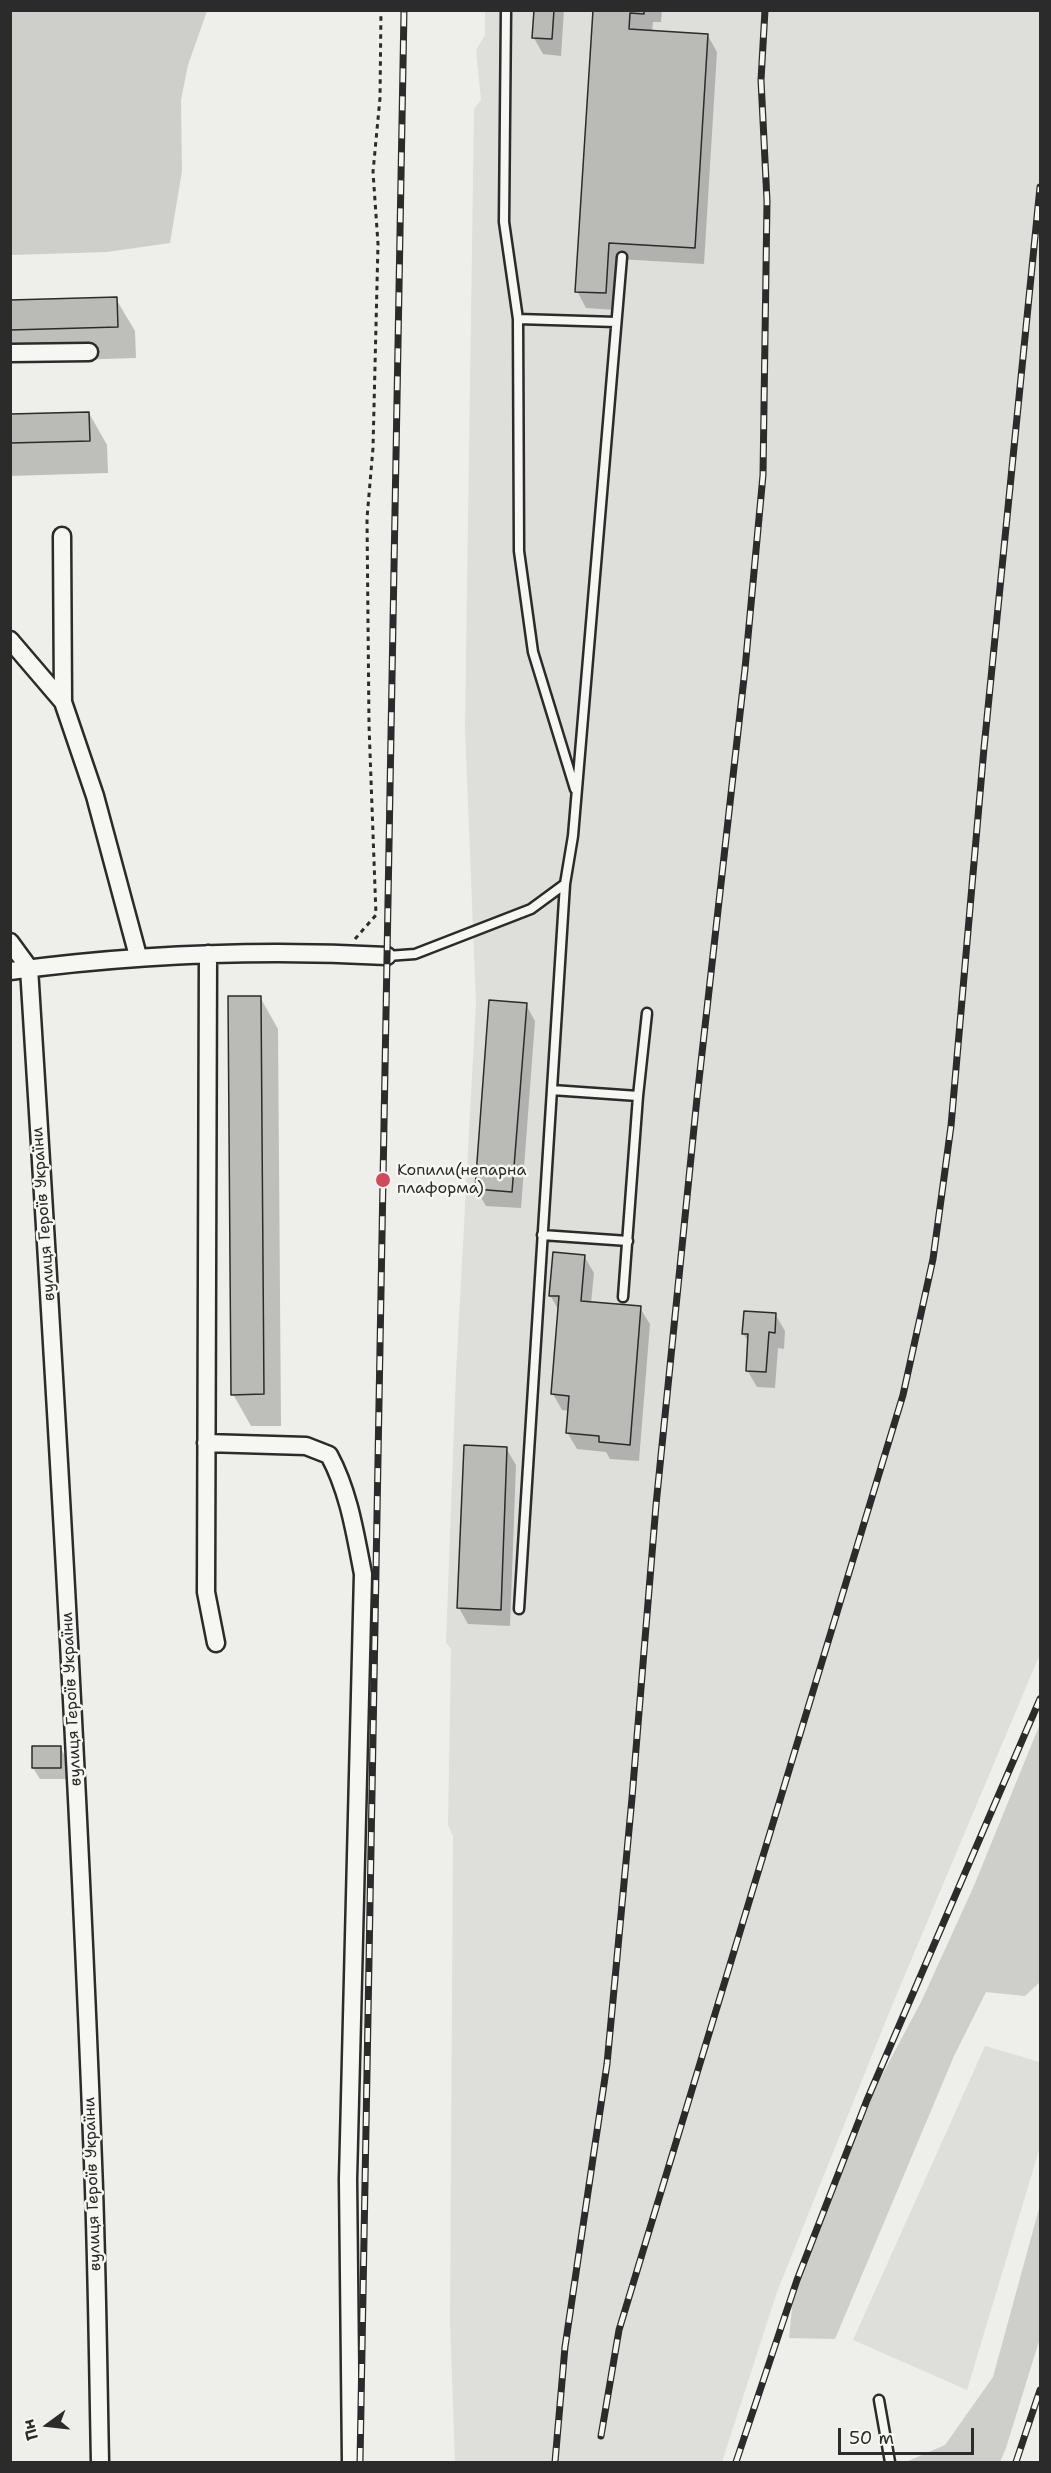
<!DOCTYPE html>
<meta charset="utf-8">
<style>
body{margin:0}
#map{position:relative;width:1051px;height:2473px;overflow:hidden;background:#eeeeea;font-family:"Shantell Sans",sans-serif}
canvas{display:block}
.frame{position:absolute;inset:0;border:12px solid #2b2b2b;pointer-events:none}
.north{position:absolute;left:18px;top:2395px;width:60px;height:60px;-webkit-text-stroke:4px #f6f6f2;paint-order:stroke;rotate:255deg;font-size:16px;font-weight:700;line-height:24px;text-align:center;color:#2b2b2b}
.north::after{content:'';display:block;margin:auto;width:21px;height:27px;background:#2b2b2b;clip-path:polygon(50% 0,100% 100%,50% 72%,0 100%)}
.scale{position:absolute;left:838px;top:2428px;width:136px;height:27px;box-sizing:border-box;border:3px solid #2b2b2b;border-top:0;padding-left:8px;font-size:18px;line-height:21px;white-space:nowrap;color:#2b2b2b;-webkit-text-stroke:4px #f6f6f2;paint-order:stroke}
</style>
<div id="map">
<canvas width="1051" height="2473"></canvas>
<div class="frame"></div>
<div class="north">Пн</div>
<div class="scale">50 m</div>
</div>
<script>
const context = document.querySelector('canvas').getContext('2d');
context.lineJoin = 'round';
function paint(path, color) {
  context.fillStyle = color;
  context.fill(path, 'evenodd');
}
function stroke(path, color, width, dash) {
  context.strokeStyle = color;
  context.lineWidth = width;
  context.lineCap = dash ? 'butt' : 'round';
  context.setLineDash(dash || []);
  context.stroke(path);
}
function label(font, color, halo, rows, align = 'center') {
  context.font = font + ' "Shantell Sans",sans-serif';
  context.lineWidth = 5;
  context.setLineDash([]);
  context.textBaseline = 'middle';
  context.strokeStyle = halo;
  context.fillStyle = color;
  for (const [text, x, y, turn = 0] of rows) {
    context.save();
    context.translate(x, y);
    context.rotate((+turn || 0) * Math.PI / 180);
    context.textAlign = isNaN(turn) ? turn : align;
    if (halo) context.strokeText(text, 0, 0);
    context.fillText(text, 0, 0);
    context.restore();
  }
}
const built = new Path2D(`
 M485 11H1040V1654L891 2008 777 2292 722 2462H455L450 2321 453 1836 448 1825 451 1649 446 1643 456 1373 476 1003 465 728 474 109 481 100 476 50 485 35Z
 M985 2046 1040 2062V2147L967 2390 853 2340Z`);
const green = new Path2D(`
 M10 11H207L188 65 181 100 182 171 170 243 107 252 11 255Z
 M1040 1724V1982L1025 1996 986 1992 954 2056 835 2339 789 2338 794 2288 864 2109 921 2002 973 1888Z
 M1040 2205V2338L1006 2448 1000 2462H906L945 2445 993 2377Z`);
const shadow = new Path2D(`
 M535 10H564L561 56 543 54 534 38Z
 M594 10H662L661 22H653L652 32 708 36 717 52 704 264 618 259 615 310 586 308 577 291Z
 M116 299 135 331 136 358 10 362V301Z
 M89 413 107 445 108 473 10 476V415Z
 M260 997 278 1029 281 1426H251L233 1394Z
 M526 1005 535 1021 521 1208 486 1206 476 1189Z
 M584 1256 594 1273 591 1303 640 1308 650 1324 639 1461 610 1459 606 1452 577 1449 567 1432 569 1411 562 1410 553 1394 559 1311 550 1295Z
 M775 1314 785 1331 784 1349 778 1348 775 1388 757 1387 747 1370 749 1343 743 1333Z
 M506 1448 516 1465 510 1626 468 1624 459 1608Z
 M60 1747 66 1758V1779H40L33 1768Z`);
const building = new Path2D(`
 M534 10H554L552 39 532 38Z
 M593 10H644V14L630 13 629 29 708 34 695 248 609 243 606 293 575 292Z
 M117 297 118 327 10 330V300Z
 M89 412 90 441 10 443V414Z
 M228 996H261L264 1394 231 1395Z
 M489 1000 527 1003 512 1192 475 1189Z
 M553 1252 585 1255 581 1301 641 1306 630 1445 599 1442V1436L566 1433 569 1396 551 1394 559 1296H549Z
 M744 1311 776 1313 775 1333 769 1332 766 1372 746 1371 748 1334H742Z
 M464 1445 507 1447 501 1610 457 1608Z
 M32 1746H61V1768H32Z`);
const path = new Path2D(`
 M355 939 376 915 369 725 367 518 373 448 378 244 373 172 380 98 381 10`);
const service = new Path2D(`
 M506 10 504 222 518 319 616 322
 M518 319 519 551 533 652 575 789
 M387 956 415 954 531 909 565 884 573 836 622 257
 M552 1090 638 1096 647 1013
 M542 1235 628 1241
 M623 1297 638 1096
 M519 1609 565 884
 M879 2400 890 2462`);
const minor = new Path2D(`
 M10 353 89 352
 M62 536 63 702 95 796 138 956
 M10 640 63 702
 M10 942 29 968C54 1366 78 1764 93 2162 97 2262 98 2362 100 2462
 M208 954 206 1592 216 1643
 M10 971C137 954 260 949 387 956
 M206 1443 306 1446 329 1455C349 1492 355 1533 363 1574L348 2179 351 2462`);
const rail = new Path2D(`
 M601 2436 619 2330 903 1395 933 1259 951 1126 984 748 1040 187
 M360 2462 404 10
 M555 2462 565 2347 607 2064 632 1798 656 1505 697 1098 745 669 763 475 767 201 761 80 765 10
 M736 2462 797 2280 867 2100 1040 1699
 M1016 2462 1040 2390`);
const markers = [
 [383,1180,8,"#d1495b"]
];
const poiNames = [
 ["Копили(непарна",397,1171],
 ["плаформа)",397,1189]
];
const streetNames = [
 ["вулиця Героїв України",44,1214,-94],
 ["вулиця Героїв України",72,1699,-93],
 ["вулиця Героїв України",93,2184,-92]
];
paint(built, '#dededb');
paint(green, '#cececa');
paint(shadow, '#0003');
paint(building, '#babab7');
stroke(building, '#2b2b2b', 1.5);
stroke(service, '#2b2b2b', 13);
stroke(minor, '#2b2b2b', 21);
stroke(path, '#2b2b2b', 3, [4.5, 4.5]);
stroke(service, '#f6f6f2', 8);
stroke(minor, '#f6f6f2', 16);
stroke(rail, '#2b2b2b', 7);
stroke(rail, '#f6f6f2', 4.5, [14]);
for (const [x, y, r, color] of markers) {
  const dot = new Path2D();
  dot.arc(x, y, r, 0, 2 * Math.PI);
  context.fillStyle = color;
  context.fill(dot);
  stroke(dot, '#f6f6f2', 2);
}
label('16px', '#2b2b2b', '#f6f6f2', poiNames, 'left');
label('16px', '#2b2b2b', '#f6f6f2', streetNames);
</script>
